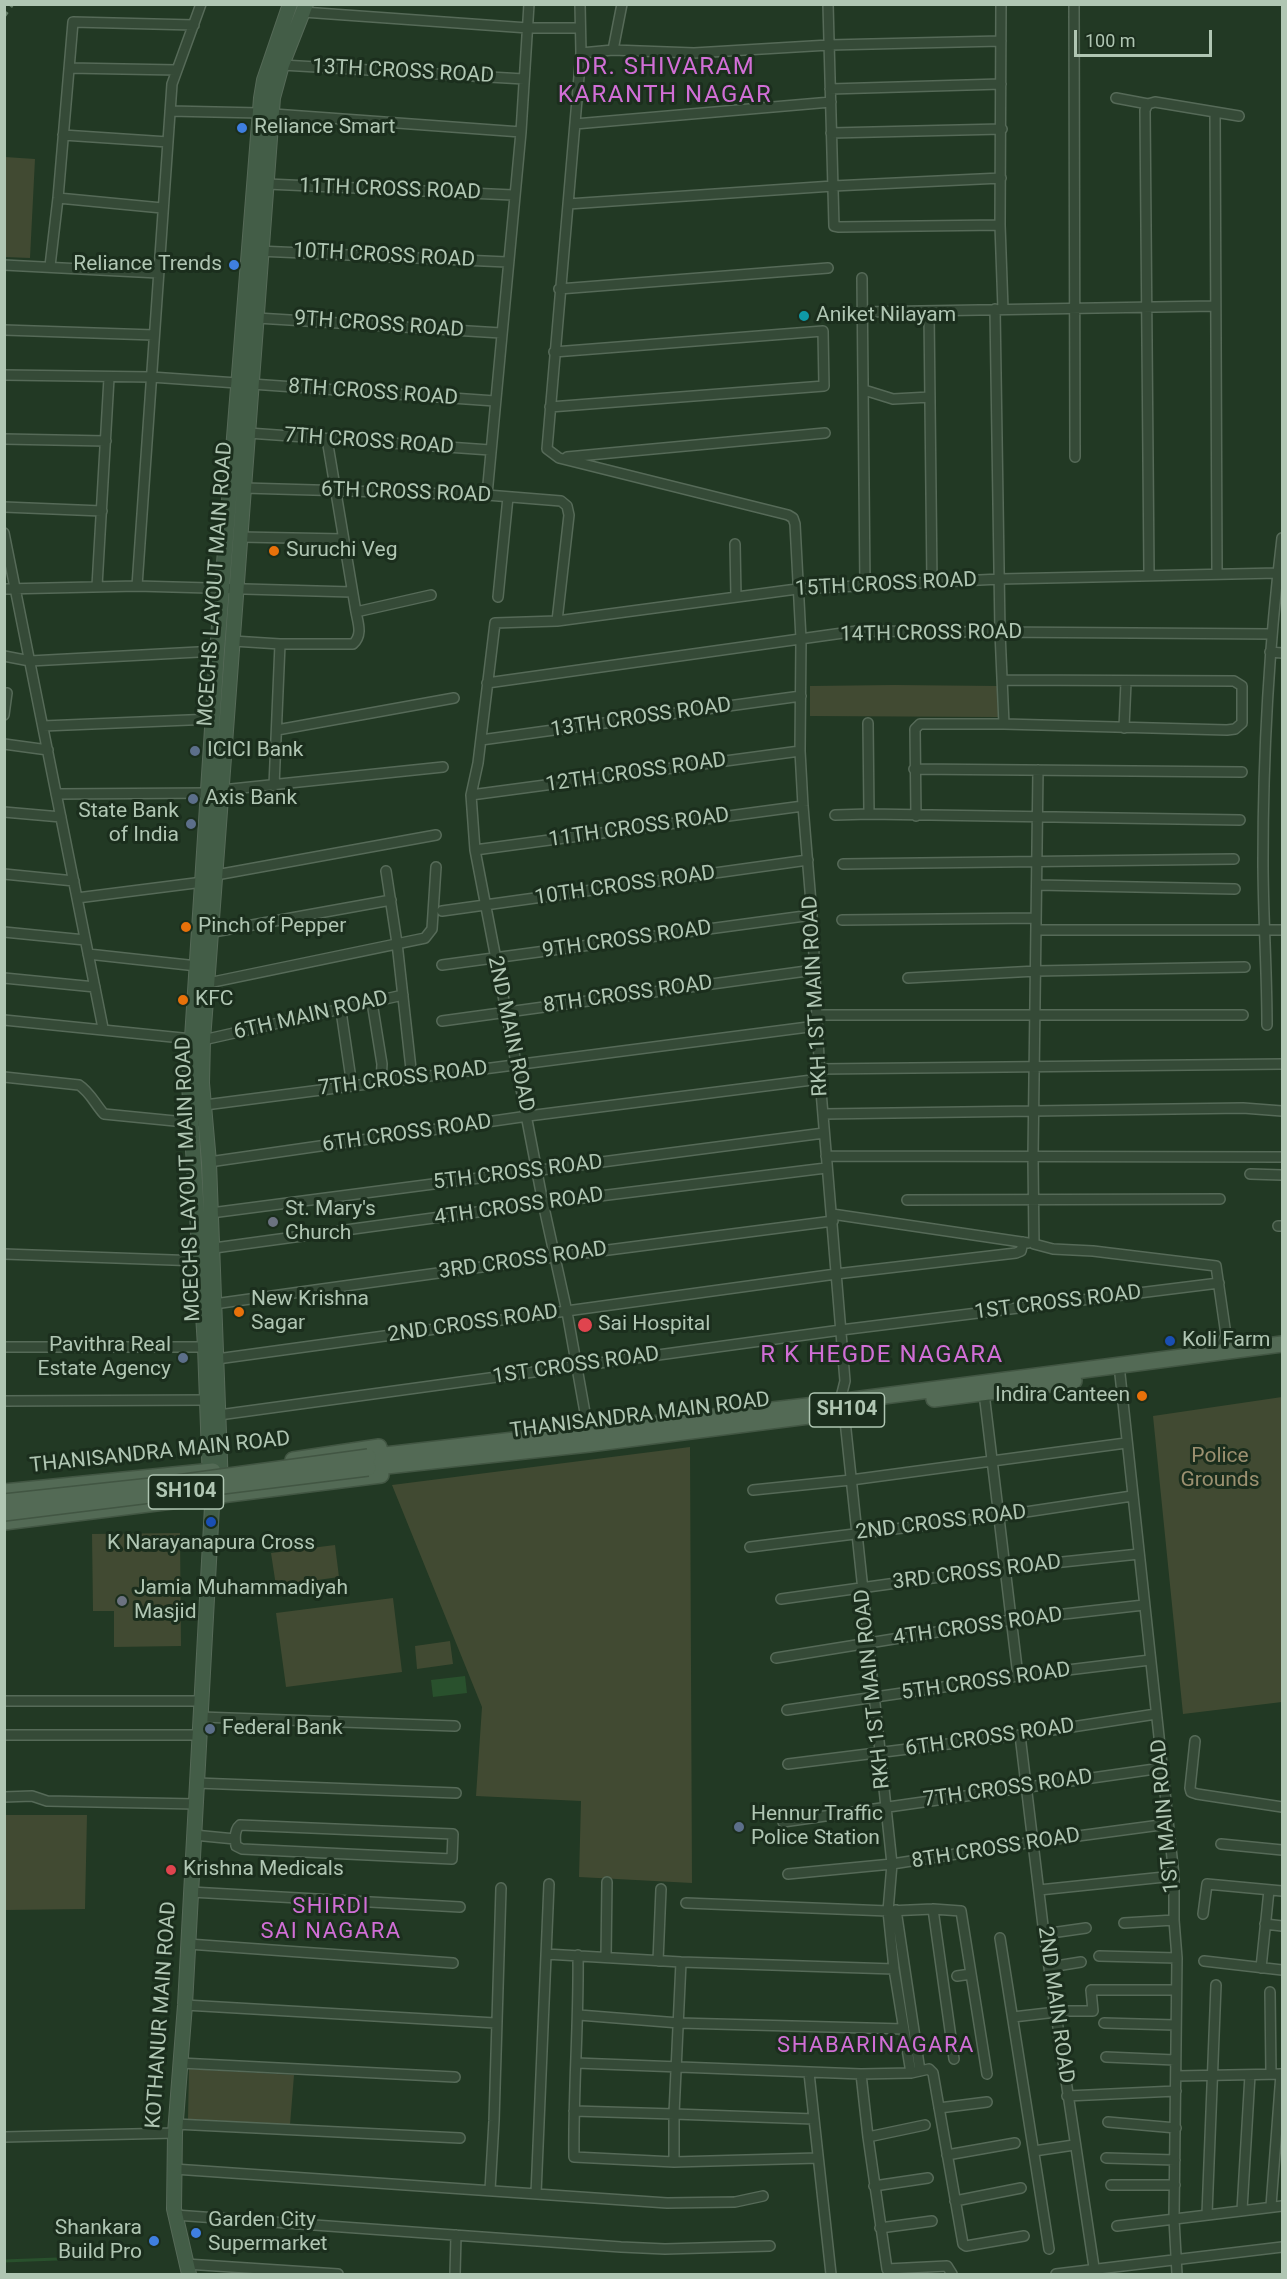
<!DOCTYPE html>
<style>
body{margin:0}
#map{position:relative;width:1287px;height:2279px;overflow:hidden;background:#223924;font-family:Roboto,sans-serif}
canvas{display:block}
.frame{position:absolute;inset:0;border:6px solid #b0c6b3;pointer-events:none}
.scale{position:absolute;left:1074px;top:30px;width:138px;height:27px;box-sizing:border-box;border:3px solid #b0c6b3;border-top:0;padding-left:8px;font-size:18px;line-height:21px;white-space:nowrap;color:#b0c6b3;-webkit-text-stroke:4px #1b2e1d;paint-order:stroke}
</style>
<div id="map">
<canvas width="1287" height="2279"></canvas>
<div class="frame"></div>
<div class="scale">100 m</div>
</div>
<script>
const context = document.querySelector('canvas').getContext('2d');
context.lineJoin = 'round';
function paint(path, color) {
  context.fillStyle = color;
  context.fill(path, 'evenodd');
}
function stroke(path, color, width, dash) {
  context.strokeStyle = color;
  context.lineWidth = width;
  context.lineCap = dash ? 'butt' : 'round';
  context.setLineDash(dash || []);
  context.stroke(path);
}
function label(font, color, halo, rows, align = 'center') {
  context.font = font + ' Roboto,sans-serif';
  context.lineWidth = 6;
  context.setLineDash([]);
  context.textBaseline = 'middle';
  context.strokeStyle = halo;
  context.fillStyle = color;
  for (const [text, x, y, turn = 0] of rows) {
    context.save();
    context.translate(x, y);
    context.rotate((+turn || 0) * Math.PI / 180);
    context.textAlign = isNaN(turn) ? turn : align;
    if (halo) context.strokeText(text, 0, 0);
    context.fillText(text, 0, 0);
    context.restore();
  }
}
const green = new Path2D(`
 M5 157 35 159 30 258 5 257Z
 M894 685 999 686 1000 717 810 716V686Z
 M1282 1397V1702L1183 1714 1153 1416Z
 M690 1447 692 1883 579 1877 581 1801 476 1796 482 1707 392 1485Z
 M180 1533 181 1646 114 1647V1611H93L92 1534Z
 M335 1545 339 1577 276 1586 271 1553Z
 M393 1598 402 1672 286 1687 276 1613Z
 M450 1641 453 1664 417 1669 415 1646Z
 M5 1815H87L85 1909 5 1910Z
 M189 2069 294 2075 290 2125 188 2119Z`);
const water = new Path2D(`
 M465 1676 467 1693 433 1697 431 1680Z`);
const stream = new Path2D(`
 M4 2261 57 2259`);
const minor = new Path2D(`
 M580 4 581 53 547 449 559 458 788 515 793 518 795 524 801 639 800 751 803 806 812 915 820 1079 845 1381 840 1401
 M828 4 834 226 839 227 1000 225 1003 309
 M1074 4 1075 457
 M303 12 528 28H579
 M613 50 694 53 829 45 1001 41
 M581 53 613 50 622 4
 M282 65 524 79
 M69 68 177 70
 M830 89 1001 84
 M1116 98 1148 104
 M170 111 260 113 521 132
 M1215 112 1217 573
 M575 124 831 102
 M831 133 1002 129
 M63 135 168 142
 M267 184 513 195
 M58 198 162 208
 M568 204 833 186 1001 178
 M1000 225 1001 4
 M258 251 507 262
 M4 265 158 273
 M50 266 58 198 73 22 194 25
 M862 278 865 586
 M559 289 828 268
 M995 309 1000 632 1004 724
 M862 312 1214 306
 M929 312 932 583
 M257 318 501 333
 M4 330 154 335
 M4 375 151 377 495 401
 M864 390 893 399 930 397
 M550 407 824 386 823 331 554 352
 M248 433 490 450
 M4 439 106 441
 M327 439 356 612
 M567 457 825 433
 M244 488 487 495 561 501 567 506 569 515 557 621
 M487 495 521 132 529 4
 M4 507 102 511
 M4 533 103 1028
 M241 537 343 539
 M735 544 736 597
 M1149 574 1145 110 1148 104 1155 102 1239 116
 M97 586 109 378
 M137 586 172 84 201 4
 M4 589 137 586 352 592
 M498 597 508 497
 M233 641 280 644H353C363 635 358 623 356 612L431 595
 M1270 652 1282 653
 M4 656 30 661 217 651
 M487 683 857 631 1271 634
 M4 715 7 693
 M868 723 869 814 1240 820
 M43 726 213 719
 M1124 728 1126 682
 M277 730 454 698
 M481 740 801 696
 M4 744 48 750
 M914 769 1242 772
 M1038 770 1033 1157 1034 1244 1053 1249 1093 1251 1216 1266 1226 1335 1219 1352
 M274 786 280 644
 M222 790 443 767
 M56 794 209 793
 M471 795 800 751
 M4 812 61 817
 M835 815 869 814
 M916 816 915 729 920 724H1004L1227 730 1235 729 1242 723V686L1234 681 1003 680
 M475 850 803 806
 M843 864 1234 859
 M386 871 397 943 412 1078
 M4 874 74 881
 M216 875 436 835
 M1037 885 1235 889
 M77 898 203 882
 M442 911 808 860
 M842 920 1036 918
 M1036 930H1282
 M4 932 85 940
 M208 933 391 900
 M88 954 197 966
 M442 965 812 915
 M4 978 95 987
 M908 978 1036 971 1245 967
 M208 983 425 938 432 929 436 867
 M372 1002 382 1064 381 1082
 M341 1011 352 1086
 M816 1015H1243
 M4 1020 192 1039
 M442 1021 814 970
 M1267 1025C1267 970 1263 916 1263 861 1263 753 1269 645 1282 538
 M203 1040 403 995
 M820 1069 1282 1064
 M4 1077 79 1085C90 1092 95 1104 104 1114L195 1123
 M205 1105 816 1026
 M823 1114 1243 1108 1282 1111
 M826 1156 1282 1157
 M209 1162 528 1116 820 1079
 M1250 1174 1282 1175
 M907 1200 1220 1199
 M211 1213 824 1133
 M832 1214 1028 1243
 M1278 1226H1282
 M207 1249 543 1203 826 1168
 M4 1254 200 1261
 M214 1304 554 1257 833 1221
 M4 1347H205
 M217 1359 836 1274 1016 1253 1021 1251 1023 1242
 M1119 1365 1174 1876V1920L1177 1958 1174 2219 1177 2274
 M984 1393 1018 1676
 M4 1401 207 1400
 M844 1411 892 1864 888 1911 894 1969 911 2073
 M219 1415 841 1330 1219 1283
 M589 1435 567 1312 543 1203 475 850 471 795 478 763 495 623 557 621 797 589 1000 579 1278 573
 M753 1490 851 1480 1126 1443
 M750 1547 999 1516 1132 1496
 M781 1599 1005 1568 1139 1554
 M776 1658 1011 1620 1144 1605
 M4 1701H201
 M787 1710 1018 1676 1150 1660
 M201 1717 455 1726
 M4 1735H200
 M1020 1735 1044 1934 1095 2274
 M1195 1741 1190 1788 1191 1792 1197 1794 1282 1807
 M788 1764 1020 1735 1156 1714
 M197 1783 456 1793
 M4 1797 32 1796 47 1801 196 1804
 M783 1822 1162 1768
 M240 1825 453 1834 452 1859 242 1849 236 1846C235 1840 234 1830 240 1825Z
 M194 1835 235 1839
 M1221 1844 1282 1850
 M788 1874 892 1864 1033 1842 1168 1824
 M1039 1890 1174 1876
 M191 1892 460 1907
 M686 1903 888 1911 933 1909 961 1911 987 2074
 M933 1909 954 2059
 M896 1910 920 2071
 M1203 1914 1207 1884 1282 1891
 M1124 1923 1174 1920
 M1265 1924 1282 1926
 M1044 1934 1086 1928
 M1000 1938 1049 2249
 M188 1944 453 1963
 M546 1954 681 1962 894 1969
 M578 1955C579 2023 573 2090 574 2157L674 2162 818 2158
 M1099 1956 1177 1958
 M606 1957 607 1882
 M658 1961 661 1889
 M1204 1961 1282 1970
 M681 1962 674 2114 814 2119
 M1050 1967 1081 1962
 M1261 1968 1269 1890
 M957 1976 971 1974
 M1270 1992 1271 2074
 M185 2005 495 2023
 M579 2015 679 2023 904 2029
 M1013 2017 1065 2011H1093L1091 1990H1175
 M1104 2023 1175 2025
 M1106 2057 1175 2060
 M180 2063 455 2077
 M576 2063 861 2074 911 2073 929 2069 933 2073 963 2244 966 2246 1024 2236
 M809 2073 831 2274
 M861 2074 868 2137 887 2269 947 2266 952 2274
 M1176 2076 1282 2074
 M1067 2096 1176 2091
 M939 2108 987 2102
 M574 2111 674 2114V2162
 M1108 2122 1176 2128
 M175 2124 460 2138
 M4 2137 175 2133
 M868 2137 925 2125
 M1034 2151 1074 2145
 M947 2155 1015 2143
 M1106 2158 1175 2160
 M174 2169 667 2203 735 2202 763 2196
 M1111 2185H1175
 M874 2186 928 2178
 M490 2190 494 2121 501 1888
 M536 2194 549 1884
 M955 2201 1021 2188
 M1271 2206 1281 2074
 M1242 2210 1250 2075
 M1207 2214 1216 1985
 M175 2215 621 2247 665 2249 770 2246
 M1117 2226 1282 2206
 M880 2228 932 2221
 M186 2264 338 2274
 M455 2274 456 2235
 M1056 2274 1282 2247`);
const secondary = new Path2D(`
 M210 1482 205 1347 189 1084 217 651 261 98 264 80 290 4
 M221 1487 209 1162 202 1083 203 1040 273 98 282 65 306 4
 M189 2274 174 2209 175 2133 185 2005 212 1506`);
const primary = new Path2D(`
 M934 1399 1074 1381
 M368 1457 807 1406 1282 1344
 M293 1460 379 1447
 M368 1468 589 1444 809 1416
 M4 1492 213 1471
 M4 1522 381 1475`);
const rail = new Path2D(`
 M4 17 13 4`);
const primaryBridge = new Path2D(`
 M4 1502 170 1484 368 1457
 M4 1513 368 1468`);
const markers = [
 [242,128,6,"#3f7fe0"],
 [234,265,6,"#3f7fe0"],
 [804,316,6,"#0f9aa8"],
 [274,551,6,"#e8710a"],
 [195,751,6,"#5c6f8a"],
 [193,799,6,"#5c6f8a"],
 [191,824,6,"#5c6f8a"],
 [186,927,6,"#e8710a"],
 [183,1000,6,"#e8710a"],
 [273,1222,6,"#6b7280"],
 [239,1312,6,"#e8710a"],
 [585,1325,8,"#e0444e"],
 [1170,1341,6,"#1a4fb4"],
 [183,1358,6,"#5c6f8a"],
 [1142,1396,6,"#e8710a"],
 [211,1522,6,"#1a4fb4"],
 [122,1601,6,"#6b7280"],
 [210,1729,6,"#5c6f8a"],
 [739,1827,6,"#5c6f8a"],
 [171,1870,6,"#e0444e"],
 [196,2233,6,"#3f7fe0"],
 [154,2241,6,"#3f7fe0"]
];
const shields = [
 [847,1410,75],
 [186,1492,75]
];
const shieldNames = [
 ["SH104",847,1410],
 ["SH104",186,1492]
];
const streetNames = [
 ["13TH CROSS ROAD",403,72,3],
 ["11TH CROSS ROAD",390,190,2],
 ["10TH CROSS ROAD",384,256,3],
 ["9TH CROSS ROAD",379,325,4],
 ["8TH CROSS ROAD",373,393,4],
 ["7TH CROSS ROAD",369,442,4],
 ["6TH CROSS ROAD",406,493,2],
 ["MCECHS LAYOUT MAIN ROAD",216,584,-86],
 ["15TH CROSS ROAD",886,585,-3],
 ["14TH CROSS ROAD",931,634,-1],
 ["13TH CROSS ROAD",641,718,-8],
 ["12TH CROSS ROAD",636,773,-8],
 ["11TH CROSS ROAD",639,828,-8],
 ["10TH CROSS ROAD",625,886,-8],
 ["9TH CROSS ROAD",627,940,-8],
 ["8TH CROSS ROAD",628,995,-8],
 ["RKH 1ST MAIN ROAD",816,996,-93],
 ["6TH MAIN ROAD",311,1016,-13],
 ["2ND MAIN ROAD",510,1034,78],
 ["7TH CROSS ROAD",403,1079,-7],
 ["6TH CROSS ROAD",407,1134,-8],
 ["5TH CROSS ROAD",518,1173,-7],
 ["MCECHS LAYOUT MAIN ROAD",189,1179,-92],
 ["4TH CROSS ROAD",519,1207,-8],
 ["3RD CROSS ROAD",523,1261,-8],
 ["1ST CROSS ROAD",1058,1303,-7],
 ["2ND CROSS ROAD",473,1324,-8],
 ["1ST CROSS ROAD",576,1366,-8],
 ["THANISANDRA MAIN ROAD",640,1416,-7],
 ["THANISANDRA MAIN ROAD",160,1453,-6],
 ["2ND CROSS ROAD",941,1523,-7],
 ["3RD CROSS ROAD",977,1573,-7],
 ["4TH CROSS ROAD",978,1627,-8],
 ["5TH CROSS ROAD",986,1682,-8],
 ["RKH 1ST MAIN ROAD",873,1689,-96],
 ["6TH CROSS ROAD",990,1738,-8],
 ["7TH CROSS ROAD",1008,1789,-8],
 ["1ST MAIN ROAD",1166,1816,-95],
 ["8TH CROSS ROAD",996,1849,-9],
 ["2ND MAIN ROAD",1055,2005,82],
 ["KOTHANUR MAIN ROAD",162,2015,-86]
];
const poiNames = [
 ["Reliance Smart",254,128],
 ["Reliance Trends",222,265,"right"],
 ["Aniket Nilayam",816,316],
 ["Suruchi Veg",286,551],
 ["ICICI Bank",207,751],
 ["Axis Bank",205,799],
 ["State Bank",179,812,"right"],
 ["of India",179,836,"right"],
 ["Pinch of Pepper",198,927],
 ["KFC",195,1000],
 ["St. Mary's",285,1210],
 ["Church",285,1234],
 ["New Krishna",251,1300],
 ["Sagar",251,1324],
 ["Sai Hospital",598,1325],
 ["Koli Farm",1182,1341],
 ["Pavithra Real",171,1346,"right"],
 ["Estate Agency",171,1370,"right"],
 ["Indira Canteen",1130,1396,"right"],
 ["K Narayanapura Cross",211,1544,"center"],
 ["Jamia Muhammadiyah",134,1589],
 ["Masjid",134,1613],
 ["Federal Bank",222,1729],
 ["Hennur Traffic",751,1815],
 ["Police Station",751,1839],
 ["Krishna Medicals",183,1870],
 ["Garden City",208,2221],
 ["Supermarket",208,2245],
 ["Shankara",142,2229,"right"],
 ["Build Pro",142,2253,"right"]
];
const parkNames = [
 ["Police",1220,1457],
 ["Grounds",1220,1481]
];
const neighbourhoodNames = [
 ["SHIRDI",331,1907],
 ["SAI NAGARA",331,1932],
 ["SHABARINAGARA",876,2046]
];
const quarterNames = [
 ["DR. SHIVARAM",665,68],
 ["KARANTH NAGAR",665,96],
 ["R K HEGDE NAGARA",882,1356]
];
paint(green, '#414a32');
paint(water, '#29512d');
stroke(stream, '#29512d', 3);
stroke(minor, '#566a58', 12);
stroke(secondary, '#566a58', 16);
stroke(primary, '#425643', 18);
stroke(minor, '#354a37', 9);
stroke(secondary, '#435d47', 14);
stroke(primary, '#536a55', 15);
stroke(rail, '#627b65', 3, [6, 6]);
stroke(primaryBridge, '#425643', 18, []);
stroke(primaryBridge, '#536a55', 15);
for (const [x, y, r, color] of markers) {
  const dot = new Path2D();
  dot.arc(x, y, r, 0, 2 * Math.PI);
  context.fillStyle = color;
  context.fill(dot);
  stroke(dot, '#1b2e1d', 2);
}
for (const [x, y, w] of shields) {
  const box = new Path2D();
  box.roundRect(x - w / 2, y - 17, w, 34, 4.5);
  context.fillStyle = '#1b2e1d';
  context.fill(box);
  stroke(box, '#b0c6b3', 1.5);
}
label('bold 20px', '#b0c6b3', null, shieldNames);
label('21px', '#b0c6b3', '#1b2e1d', streetNames);
label('21px', '#b0c6b3', '#1b2e1d', poiNames, 'left');
label('21px', '#9b9070', '#1b2e1d', parkNames);
context.letterSpacing = '1.5px';
label('22px', '#d16fd6', '#1b2e1d', neighbourhoodNames);
context.letterSpacing = '0px';
context.letterSpacing = '1.5px';
label('24px', '#d16fd6', '#1b2e1d', quarterNames);
context.letterSpacing = '0px';
</script>
